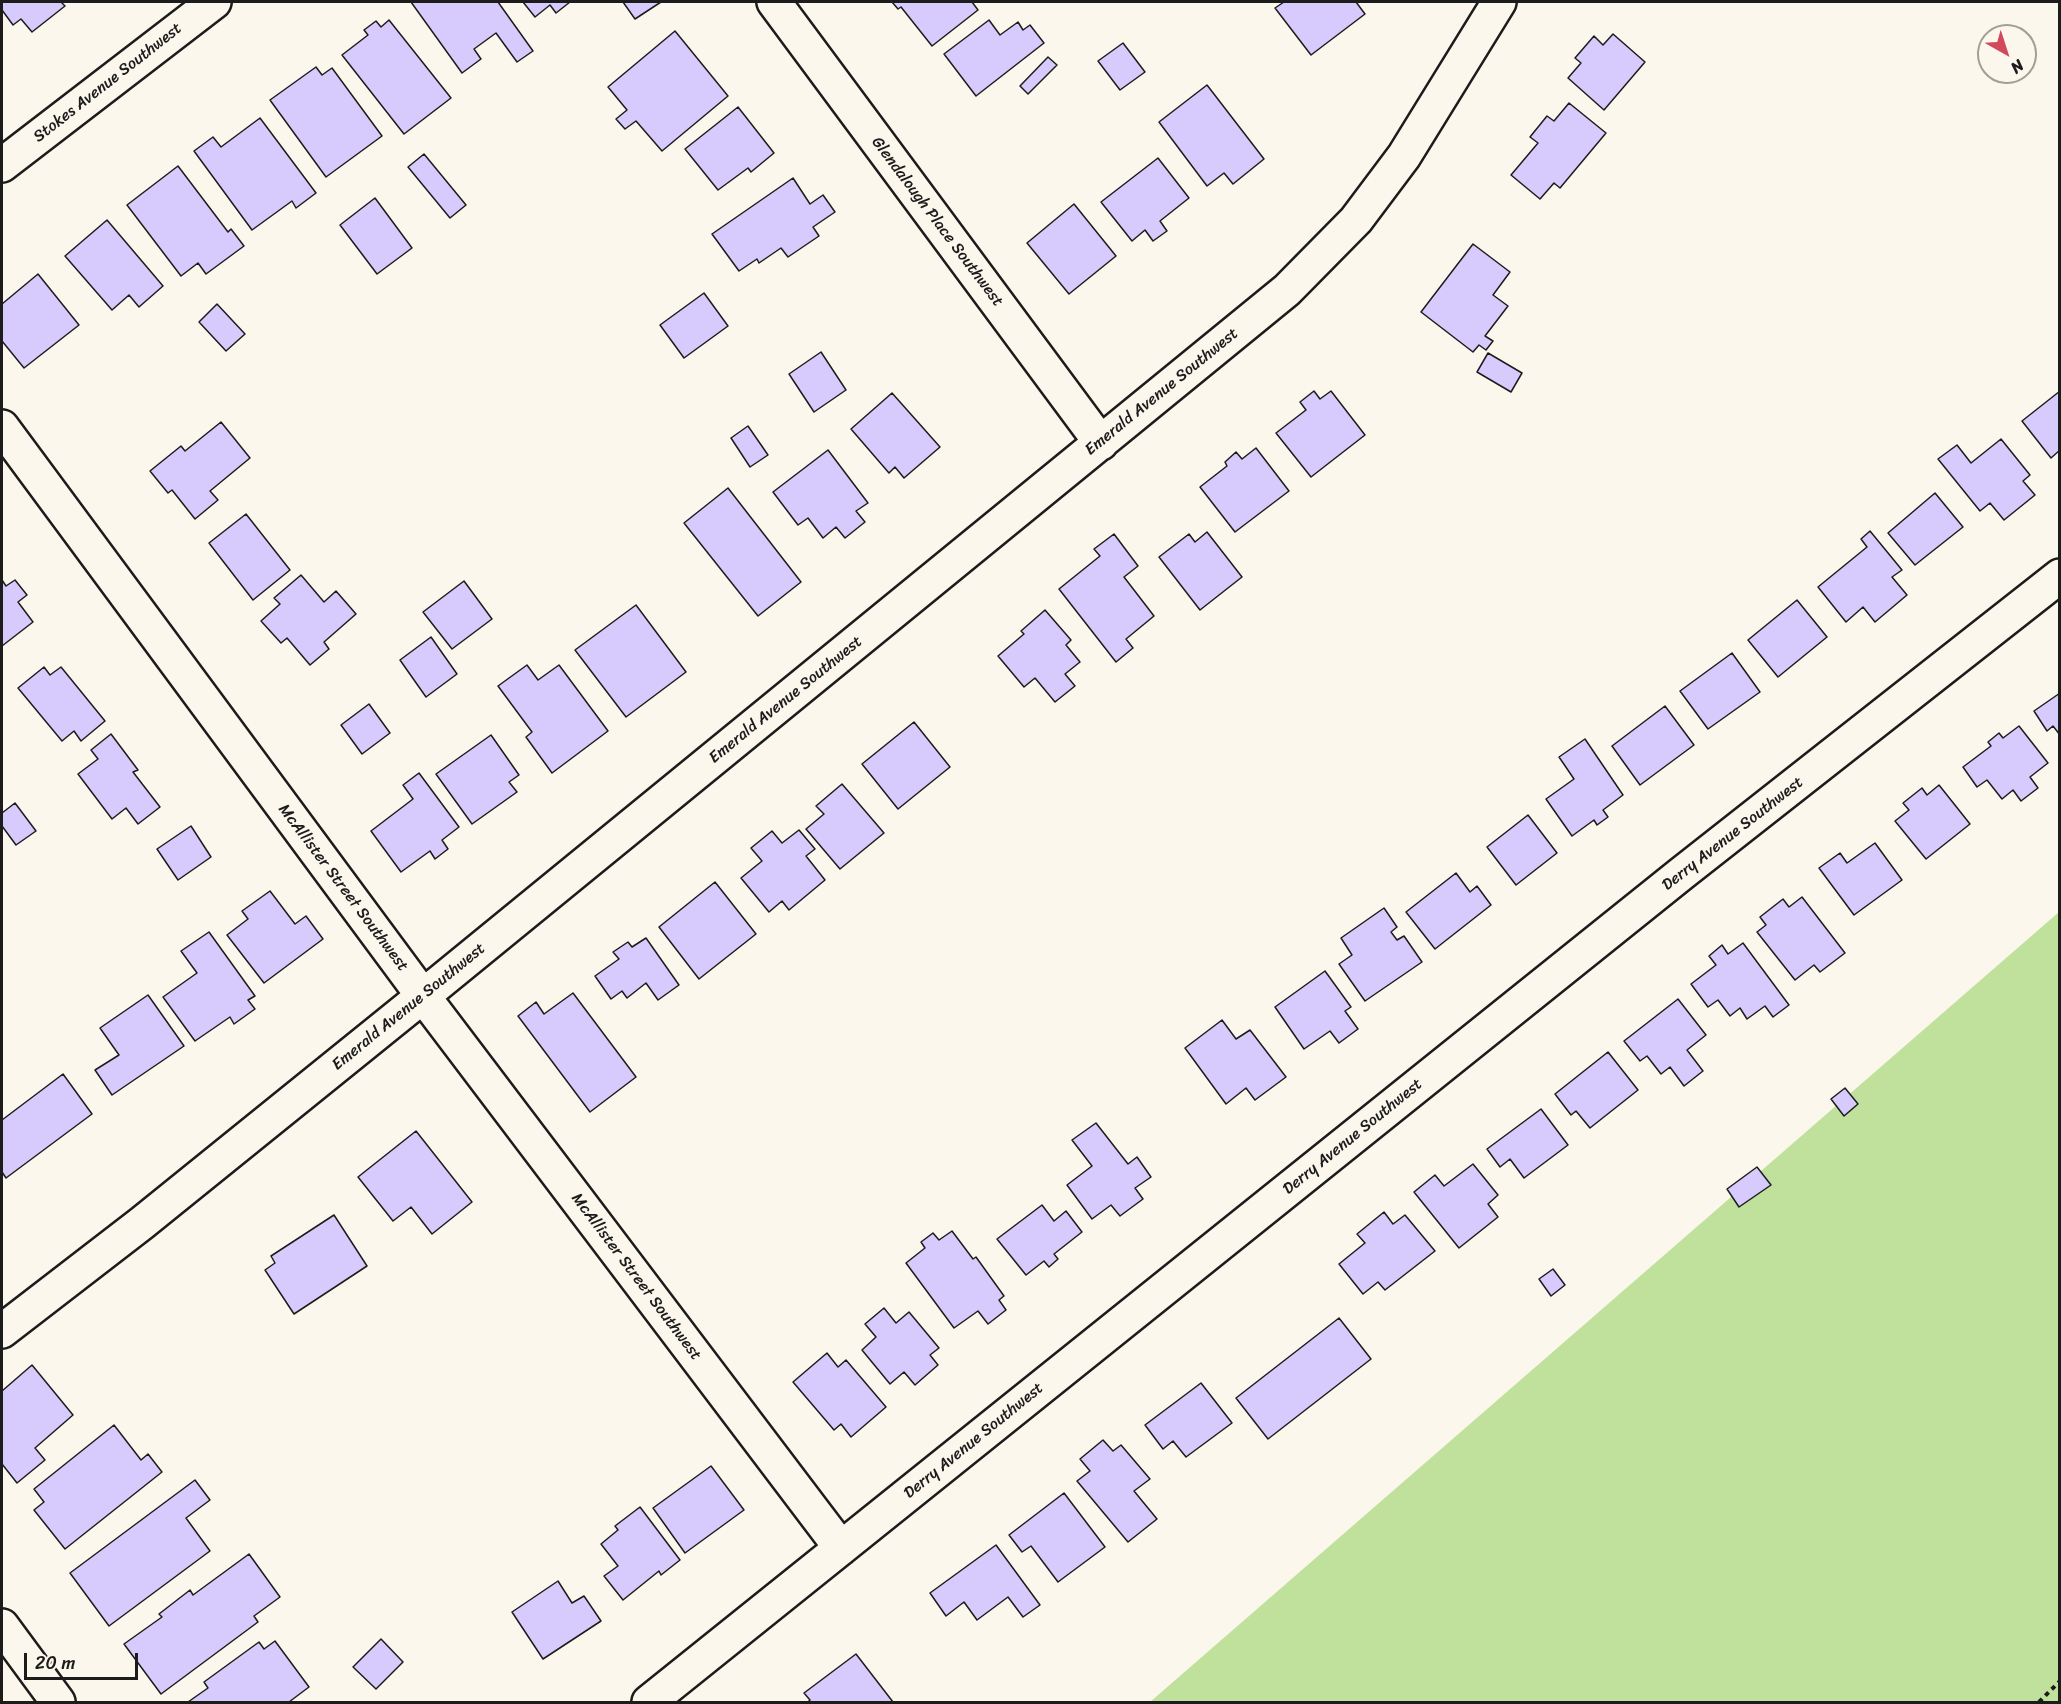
<!DOCTYPE html>
<style>
body{margin:0}
#map{position:relative;width:2061px;height:1704px;overflow:hidden;background:#fbf7ec;font-family:Sriracha,sans-serif}
canvas{display:block}
.frame{position:absolute;inset:0;border:3px solid #1c1c1c;pointer-events:none}
.north{position:absolute;left:1977px;top:24px;width:60px;height:60px;box-sizing:border-box;background:#fbf7ec;border:2px solid #a29f99;border-radius:50%;rotate:141deg;font-size:16px;font-weight:700;line-height:24px;text-align:center;color:#1c1c1c}
.north::after{content:'';display:block;margin:auto;width:21px;height:27px;background:#d1495b;clip-path:polygon(50% 0,100% 100%,50% 72%,0 100%)}
.scale{position:absolute;left:24px;top:1653px;width:114px;height:27px;box-sizing:border-box;border:3px solid #1c1c1c;border-top:0;padding-left:8px;font-size:18px;line-height:21px;white-space:nowrap;color:#1c1c1c;-webkit-text-stroke:4px #fbf7ec;paint-order:stroke}
</style>
<div id="map">
<canvas width="2061" height="1704"></canvas>
<div class="frame"></div>
<div class="north">N</div>
<div class="scale">20 m</div>
</div>
<script>
const context = document.querySelector('canvas').getContext('2d');
context.lineJoin = 'round';
function paint(path, color) {
  context.fillStyle = color;
  context.fill(path, 'evenodd');
}
function stroke(path, color, width, dash) {
  context.strokeStyle = color;
  context.lineWidth = width;
  context.lineCap = dash ? 'butt' : 'round';
  context.setLineDash(dash || []);
  context.stroke(path);
}
function label(font, color, halo, rows, align = 'center') {
  context.font = font + ' Sriracha,sans-serif';
  context.lineWidth = 6;
  context.setLineDash([]);
  context.textBaseline = 'middle';
  context.strokeStyle = halo;
  context.fillStyle = color;
  for (const [text, x, y, turn = 0] of rows) {
    context.save();
    context.translate(x, y);
    context.rotate((+turn || 0) * Math.PI / 180);
    context.textAlign = isNaN(turn) ? turn : align;
    if (halo) context.strokeText(text, 0, 0);
    context.fillText(text, 0, 0);
    context.restore();
  }
}
const green = new Path2D(`
 M2059 912V1702H1150Z`);
const building = new Path2D(`
 M2 2H61L65 6 32 32 21 19 13 25 2 10Z
 M411 2H498L533 51 517 62 496 33 474 49 481 59 462 73Z
 M523 2H570L556 13 550 5 535 17Z
 M623 2H661L635 19Z
 M892 2H972L978 10 932 46 901 7 898 9Z
 M1284 2H1356L1365 14 1311 55 1275 8Z
 M389 20 451 98 404 134 342 55 368 35 364 30 376 21 381 27Z
 M989 20 1000 35 1018 22 1023 30 1030 25 1044 43 976 96 944 54Z
 M675 31 728 96 662 151 636 121 625 129 616 119 627 110 608 87Z
 M1613 34 1645 62 1604 110 1568 78 1581 63 1575 58 1594 36 1603 45Z
 M1123 43 1145 72 1120 90 1098 61Z
 M1048 57 1057 65 1028 94 1020 86Z
 M316 67 322 75 332 68 382 136 326 177 270 100Z
 M1207 85 1264 159 1233 184 1224 173 1207 186 1159 122Z
 M1569 103 1606 133 1560 188 1554 183 1540 199 1511 175 1538 143 1530 137 1547 116 1554 121Z
 M738 107 774 153 751 172 748 168 718 190 685 149Z
 M260 118 316 193 296 208 292 201 252 230 194 151 213 137 221 147Z
 M424 154 466 205 450 218 408 167Z
 M1158 158 1189 198 1160 221 1167 231 1153 241 1145 230 1132 241 1101 202Z
 M178 166 228 232 231 229 244 246 206 274 198 263 181 276 127 205Z
 M793 178 810 204 823 195 835 212 813 227 819 236 788 257 781 248 759 263 757 259 739 271 712 234Z
 M375 198 412 248 377 274 340 225Z
 M1074 204 1116 256 1069 294 1027 243Z
 M107 220 163 286 139 307 129 295 112 310 65 256Z
 M1473 244 1510 272 1493 295 1508 306 1485 336 1493 341 1486 350 1479 345 1473 352 1421 312Z
 M38 274 79 325 24 368 2 341V304Z
 M704 293 728 326 684 358 660 325Z
 M217 304 245 334 226 351 199 322Z
 M821 352 846 390 814 412 789 374Z
 M1488 353 1522 373 1511 392 1477 372Z
 M1314 391 1320 399 1331 391 1365 435 1311 477 1276 433 1306 410 1300 402Z
 M2060 391V450L2051 458 2022 421Z
 M892 393 940 447 904 478 895 467 889 473 851 429Z
 M221 422 250 458 210 491 218 500 195 519 172 490 168 493 150 471 181 446 185 451Z
 M748 426 768 455 750 467 731 438Z
 M2001 439 2030 475 2023 481 2035 495 2004 520 1990 503 1980 511 1938 459 1957 445 1971 463Z
 M1256 448 1289 491 1235 532 1200 487 1227 466 1225 462 1236 452 1242 459Z
 M828 450 868 503 856 511 865 522 845 538 836 527 823 538 808 518 798 525 773 492Z
 M728 488 801 582 758 616 684 523Z
 M1935 493 1963 527 1915 565 1888 533Z
 M246 514 290 570 253 600 209 543Z
 M1870 531 1902 570 1892 577 1907 595 1875 622 1863 607 1846 622 1818 587 1867 547 1861 539Z
 M1207 532 1242 577 1200 610 1159 557 1189 534 1195 542Z
 M1114 534 1138 566 1124 577 1154 616 1126 639 1133 648 1116 662 1059 589 1100 556 1094 549Z
 M301 575 324 602 336 591 356 614 324 642 329 649 310 665 287 638 281 643 261 621 280 604 274 598Z
 M2 580 6 586 15 580 27 595 18 602 33 622 2 646Z
 M464 581 492 619 452 649 423 612Z
 M1797 600 1827 637 1778 677 1748 640Z
 M636 605 686 672 626 717 575 650Z
 M1045 610 1071 640 1066 645 1080 662 1065 674 1075 686 1055 702 1035 678 1024 687 998 656 1024 634 1021 631Z
 M431 637 457 674 426 697 400 660Z
 M1732 653 1760 692 1708 729 1680 691Z
 M527 665 538 680 559 665 608 731 552 773 526 737 532 732 498 686Z
 M44 667 50 675 61 667 105 721 81 741 74 731 62 741 18 688Z
 M2060 693V735L2053 726 2047 731 2034 711Z
 M369 704 390 733 362 754 341 725Z
 M1665 706 1694 745 1640 785 1612 746Z
 M914 722 950 767 898 809 862 764Z
 M2019 726 2048 763 2030 777 2038 788 2021 801 2013 790 2002 799 1987 780 1977 787 1963 767 1991 746 1988 742 1999 733 2003 738Z
 M111 734 138 770 133 772 160 807 138 824 126 808 112 819 78 774 98 759 91 750Z
 M491 735 519 775 509 782 517 792 472 824 436 774Z
 M1585 739 1623 795 1603 810 1608 817 1597 825 1594 820 1572 836 1546 799 1574 779 1559 757Z
 M419 773 459 827 442 840 448 849 435 859 430 851 401 872 371 831 413 799 403 785Z
 M842 784 884 833 840 869 806 829 824 814 816 806Z
 M1939 785 1970 824 1926 859 1895 821 1909 810 1903 803 1922 788 1927 795Z
 M15 803 36 831 16 845 2 826V813Z
 M1528 815 1557 853 1516 885 1487 847Z
 M191 826 211 857 178 880 157 849Z
 M799 830 815 849 806 856 825 880 789 910 782 901 769 912 741 878 762 861 751 848 772 831 782 843Z
 M1875 843 1902 880 1854 915 1819 868 1840 853 1847 863Z
 M1456 873 1470 892 1477 886 1491 905 1435 949 1406 912Z
 M715 882 756 934 699 979 659 927Z
 M270 891 295 924 306 916 323 939 264 983 227 935 248 919 242 911Z
 M1802 897 1845 953 1820 972 1814 965 1795 980 1757 932 1766 925 1760 917 1783 899 1789 907Z
 M1384 908 1397 927 1391 932 1397 940 1404 936 1422 962 1365 1001 1339 964 1352 955 1341 938Z
 M209 932 255 996 248 1000 255 1009 234 1024 230 1017 195 1041 163 997 197 973 181 951Z
 M646 938 679 985 658 1000 646 983 627 998 622 991 611 999 595 976 619 959 613 952 628 942 632 947Z
 M1743 943 1789 1005 1773 1017 1765 1006 1747 1019 1740 1008 1730 1016 1718 1000 1708 1007 1691 984 1716 965 1709 956 1722 945 1728 954Z
 M1325 971 1351 1007 1345 1011 1358 1029 1339 1043 1330 1031 1304 1049 1275 1007Z
 M573 993 636 1077 590 1112 518 1016 536 1002 544 1014Z
 M148 995 184 1046 112 1095 95 1070 119 1055 100 1028Z
 M1678 999 1706 1035 1687 1050 1703 1071 1684 1086 1670 1067 1661 1074 1647 1056 1640 1061 1624 1041Z
 M1222 1020 1236 1039 1250 1030 1286 1077 1255 1100 1246 1088 1226 1104 1185 1048Z
 M1608 1052 1638 1090 1590 1128 1576 1111 1571 1115 1555 1094Z
 M63 1074 92 1114 6 1178 2 1172V1120Z
 M1845 1088 1858 1104 1844 1116 1831 1099Z
 M1541 1109 1568 1145 1524 1178 1510 1159 1500 1167 1487 1149Z
 M1096 1123 1128 1164 1137 1157 1151 1177 1135 1188 1143 1199 1120 1216 1111 1205 1092 1219 1067 1185 1092 1166 1072 1140Z
 M416 1131 472 1202 432 1234 411 1207 393 1221 358 1177Z
 M1473 1164 1498 1195 1488 1204 1498 1217 1459 1248 1414 1192 1435 1175 1444 1186Z
 M1757 1167 1771 1185 1739 1207 1727 1189Z
 M1042 1205 1054 1221 1066 1211 1082 1232 1054 1254 1058 1259 1049 1267 1044 1261 1026 1275 997 1239Z
 M1384 1212 1393 1224 1405 1215 1435 1251 1385 1290 1378 1282 1363 1294 1339 1264 1365 1243 1357 1234Z
 M334 1215 367 1266 294 1314 265 1270 275 1263 271 1256Z
 M952 1231 973 1259 976 1257 1004 1296 999 1300 1006 1310 988 1324 978 1311 954 1328 906 1263 925 1248 921 1242 933 1233 939 1240Z
 M1553 1269 1565 1285 1551 1296 1539 1279Z
 M884 1308 896 1323 909 1312 939 1348 930 1355 938 1365 915 1385 904 1372 890 1384 862 1350 876 1337 865 1324Z
 M1339 1318 1371 1359 1268 1439 1236 1398Z
 M827 1353 838 1367 846 1360 886 1407 851 1437 841 1424 834 1430 793 1382Z
 M32 1365 73 1415 35 1448 45 1460 17 1483 2 1464V1391Z
 M1201 1383 1232 1423 1186 1457 1173 1441 1163 1449 1145 1425Z
 M114 1425 141 1460 148 1454 162 1472 65 1549 34 1510 44 1502 34 1489Z
 M1103 1440 1113 1451 1121 1445 1150 1479 1134 1491 1157 1519 1128 1542 1077 1481 1090 1471 1080 1459Z
 M711 1466 744 1510 685 1553 653 1508Z
 M195 1480 210 1500 186 1518 210 1551 109 1626 70 1573Z
 M1064 1493 1105 1547 1058 1582 1031 1546 1022 1552 1009 1535Z
 M640 1507 680 1560 661 1575 659 1571 623 1600 604 1576 618 1566 601 1544 618 1530 615 1526Z
 M996 1545 1040 1605 1023 1617 1008 1597 977 1620 964 1602 946 1616 930 1593Z
 M249 1554 280 1597 254 1616 258 1622 161 1694 124 1644 162 1617 159 1614 190 1590 193 1595Z
 M558 1581 572 1603 584 1596 601 1621 543 1659 512 1612Z
 M381 1639 403 1662 376 1689 353 1667Z
 M275 1641 309 1687 289 1702H188L208 1688 204 1682 259 1642 264 1649Z
 M856 1654 893 1702H808L810 1700 804 1693Z`);
const path = new Path2D(`
 M2039 1702 2060 1681`);
const minor = new Path2D(`
 M774 2 1101 443
 M2 165 214 2
 M2 427 423 996 841 1548
 M2 1331 142 1223 423 996 1287 290 1356 220 1404 156 1499 2
 M2 1626 58 1702
 M649 1702 1681 874 2060 576`);
const streetNames = [
 ["Stokes Avenue Southwest",108,83,-38],
 ["Glendalough Place Southwest",937,222,53],
 ["Emerald Avenue Southwest",1162,392,-39],
 ["Emerald Avenue Southwest",786,700,-39],
 ["Derry Avenue Southwest",1733,834,-38],
 ["McAllister Street Southwest",343,888,53],
 ["Emerald Avenue Southwest",409,1007,-39],
 ["Derry Avenue Southwest",1353,1137,-39],
 ["McAllister Street Southwest",636,1277,53],
 ["Derry Avenue Southwest",974,1441,-39]
];
paint(green, '#bfe19b');
paint(building, '#d7cbfd');
stroke(building, '#1c1c1c', 1.5);
stroke(minor, '#1c1c1c', 38);
stroke(path, '#1c1c1c', 4, [4.5, 4.5]);
stroke(minor, '#fbf7ec', 33);
label('16px', '#1c1c1c', '#fbf7ec', streetNames);
</script>
